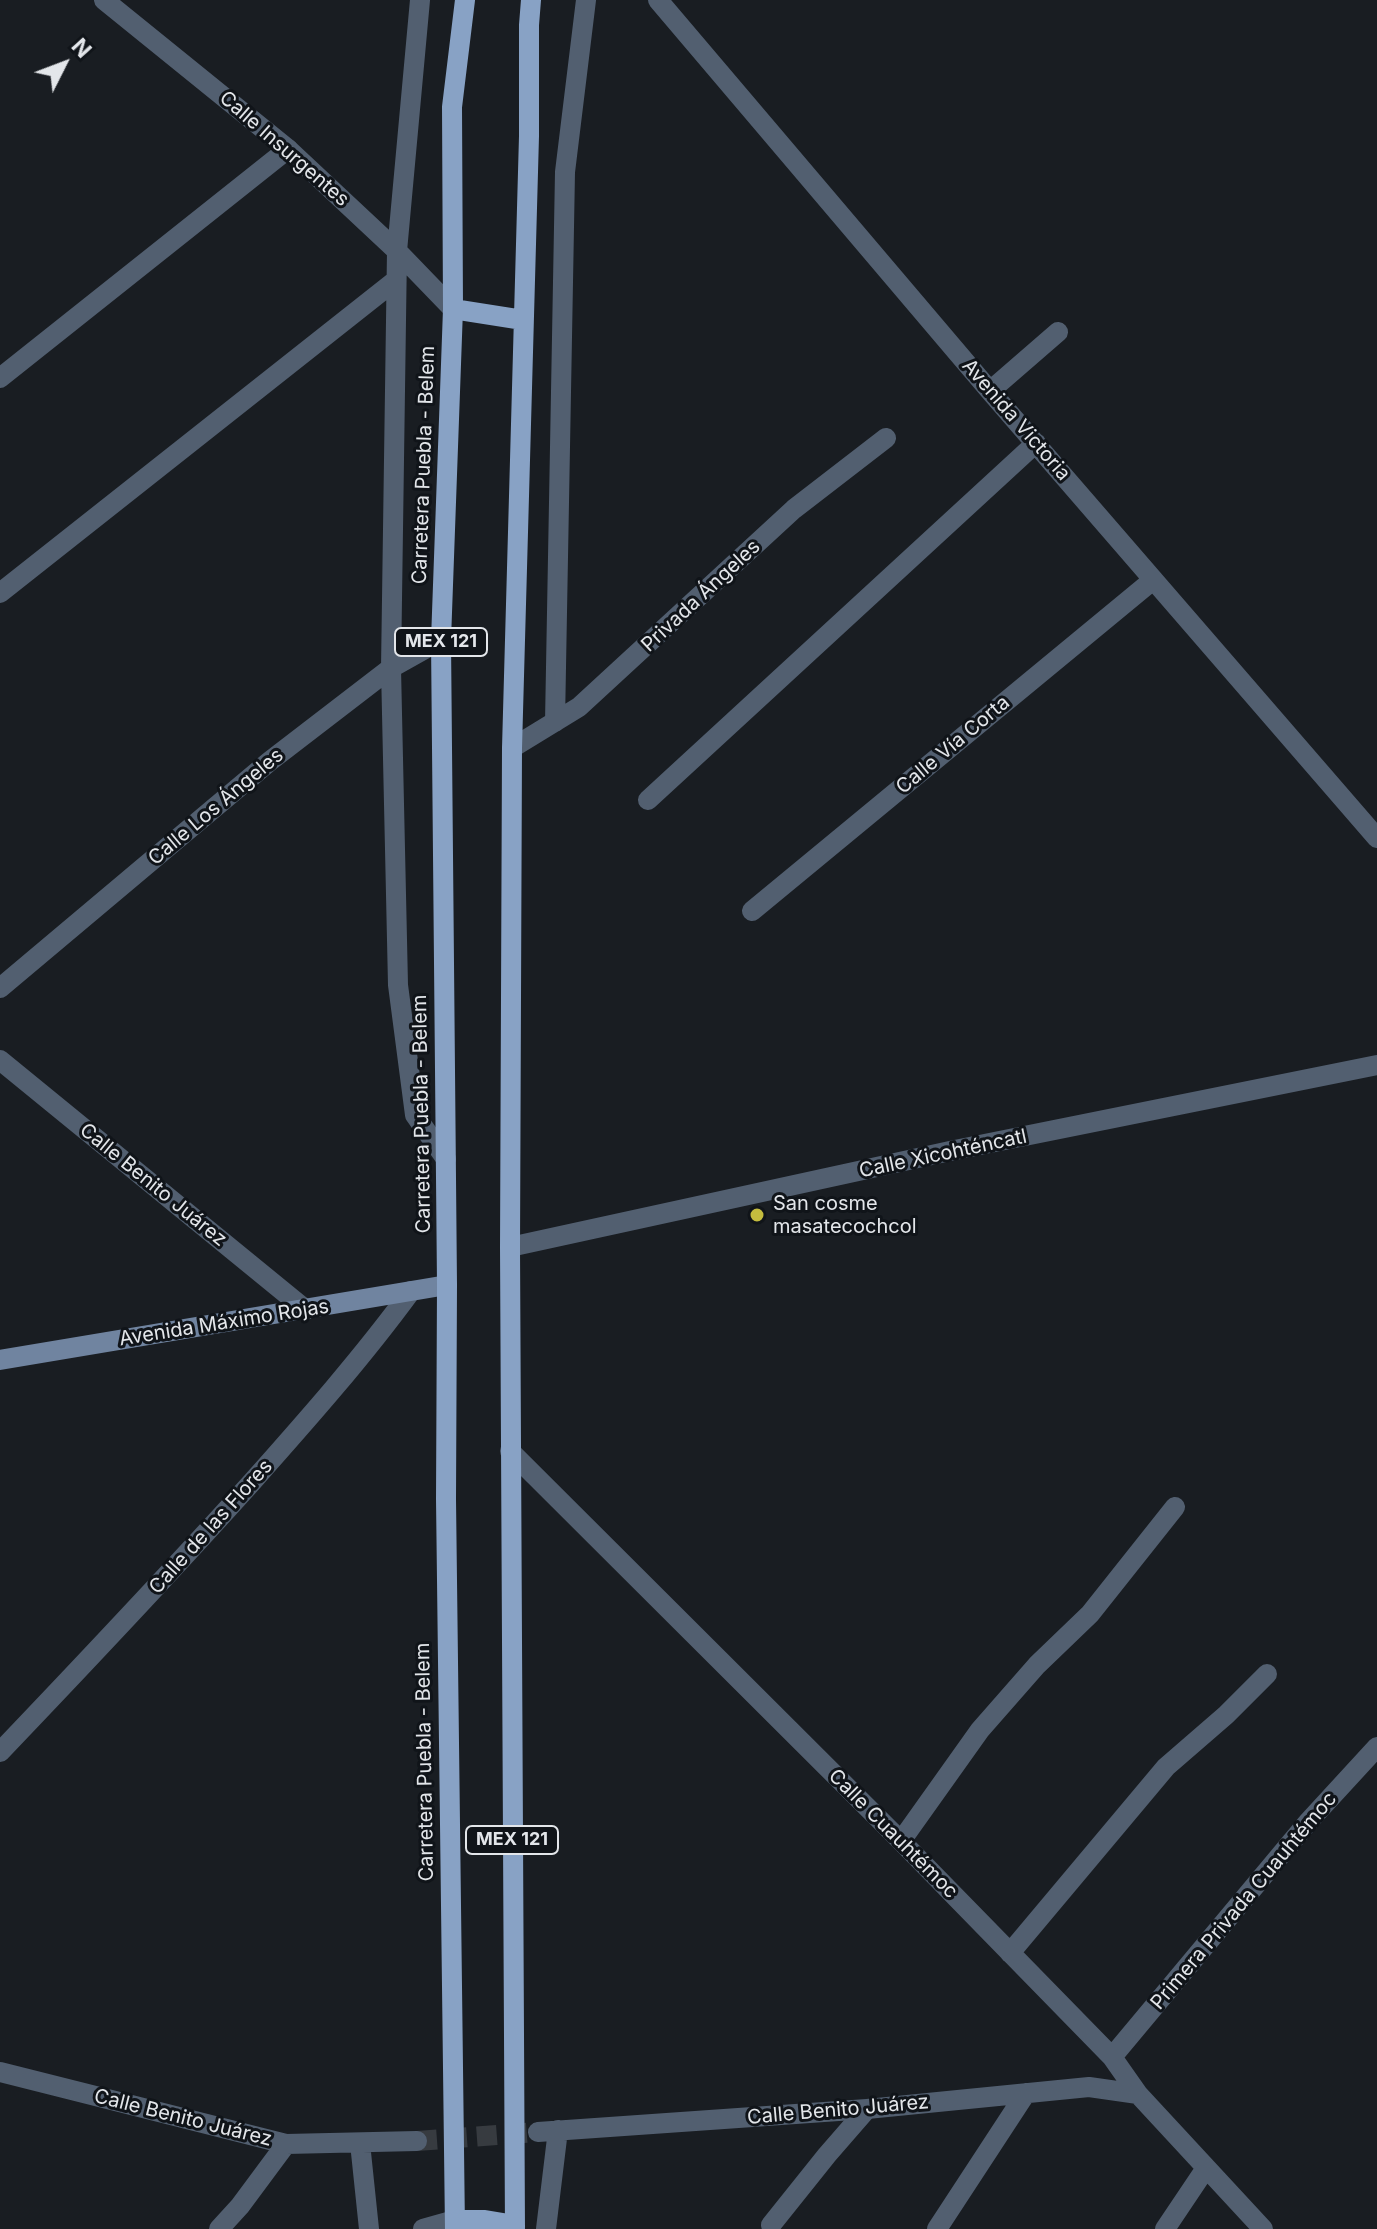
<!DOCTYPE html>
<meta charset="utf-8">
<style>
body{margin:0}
#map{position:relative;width:1377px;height:2229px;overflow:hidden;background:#191d22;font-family:Inter,sans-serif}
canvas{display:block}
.north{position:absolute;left:24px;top:24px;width:80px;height:80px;-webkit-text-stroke:6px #101419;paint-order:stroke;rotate:48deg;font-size:22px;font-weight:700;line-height:32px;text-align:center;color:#e3e6ea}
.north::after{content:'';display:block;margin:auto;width:28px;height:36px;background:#e3e6ea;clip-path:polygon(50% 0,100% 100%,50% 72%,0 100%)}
</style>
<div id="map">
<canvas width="1377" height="2229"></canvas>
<div class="north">N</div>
</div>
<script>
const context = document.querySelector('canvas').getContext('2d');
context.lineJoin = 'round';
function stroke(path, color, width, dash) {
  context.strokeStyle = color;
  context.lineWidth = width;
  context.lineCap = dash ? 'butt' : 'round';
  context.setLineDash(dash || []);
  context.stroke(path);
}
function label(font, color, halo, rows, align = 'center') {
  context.font = font + ' Inter,sans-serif';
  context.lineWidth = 6;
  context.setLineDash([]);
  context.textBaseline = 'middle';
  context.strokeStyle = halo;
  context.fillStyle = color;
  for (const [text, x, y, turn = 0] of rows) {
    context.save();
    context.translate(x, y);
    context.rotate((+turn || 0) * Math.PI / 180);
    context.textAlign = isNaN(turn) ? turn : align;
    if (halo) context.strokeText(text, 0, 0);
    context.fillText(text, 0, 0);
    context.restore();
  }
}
const minorTunnel = new Path2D(`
 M417 2141 538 2132`);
const service = new Path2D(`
 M0 378 288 149
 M771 2225 827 2155 867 2109`);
const minor = new Path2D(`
 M104 0 288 149 397 251 453 309
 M420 0 397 251 391 668 398 985 415 1115 446 1159
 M658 0 990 391 1377 838
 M990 391 1058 332
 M0 593 396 280
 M555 722 565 172 586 0
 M512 748 579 707 794 509 886 438
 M648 800 1036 443
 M752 911 1153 580
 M0 988 270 761 391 668 441 640
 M0 1060 306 1310
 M510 1247 950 1151 1377 1065
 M510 1451 901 1841 1112 2057 1138 2094 1263 2229
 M0 1752C85 1663 170 1573 252 1482 307 1420 362 1358 411 1291
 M901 1841 980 1730 1037 1665 1090 1614 1175 1507
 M1010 1953 1166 1767 1226 1715 1267 1674
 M1112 2057 1309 1821 1377 1747
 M0 2072 286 2144 417 2141
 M538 2132 867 2109 1089 2087 1138 2094
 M360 2143 369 2229
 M219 2229 240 2206 286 2144
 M423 2229 455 2220
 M546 2229 558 2130
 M937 2229 1026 2093
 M1165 2229 1206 2168`);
const secondary = new Path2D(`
 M0 1360 447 1285`);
const primary = new Path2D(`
 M453 309 523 320
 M455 2220H485L515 2225
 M455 2229 446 1499 447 1285 441 640 453 309 452 107 465 0
 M515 2229 510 1247 512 748 529 136V25L531 0`);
const markers = [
 [757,1215,8,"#c4bc3e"]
];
const shields = [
 [441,642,92],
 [512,1840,92]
];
const shieldNames = [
 ["MEX 121",441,642],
 ["MEX 121",512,1840]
];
const streetNames = [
 ["Calle Insurgentes",284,149,41],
 ["Avenida Victoria",1016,420,49],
 ["Carretera Puebla - Belem",424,465,-88],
 ["Privada Ángeles",701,596,-43],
 ["Calle Vía Corta",953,745,-40],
 ["Calle Los Ángeles",216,807,-40],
 ["Carretera Puebla - Belem",422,1114,-91],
 ["Calle Xicohténcatl",943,1154,-12],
 ["Calle Benito Juárez",153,1185,39],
 ["Avenida Máximo Rojas",224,1323,-9],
 ["Calle de las Flores",211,1527,-48],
 ["Carretera Puebla - Belem",425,1762,-91],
 ["Calle Cuauhtémoc",893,1834,45],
 ["Primera Privada Cuauhtémoc",1244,1901,-50],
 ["Calle Benito Juárez",838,2110,-5],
 ["Calle Benito Juárez",183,2118,14]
];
const poiNames = [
 ["San cosme",773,1204],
 ["masatecochcol",773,1227]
];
stroke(minorTunnel, '#373b40', 20, [20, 10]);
stroke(service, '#525f70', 20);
stroke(minor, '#525f70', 20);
stroke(secondary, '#7084a0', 20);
stroke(primary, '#88a2c5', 20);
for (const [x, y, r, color] of markers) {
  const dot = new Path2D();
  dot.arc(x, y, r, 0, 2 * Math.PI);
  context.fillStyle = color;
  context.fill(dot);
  stroke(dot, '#101419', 3);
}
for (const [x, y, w] of shields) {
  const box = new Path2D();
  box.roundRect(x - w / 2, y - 14, w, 28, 6);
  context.fillStyle = '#101419';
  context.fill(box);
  stroke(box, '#e3e6ea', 2);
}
label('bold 18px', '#e3e6ea', null, shieldNames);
label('20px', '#e3e6ea', '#101419', streetNames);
label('20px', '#e3e6ea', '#101419', poiNames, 'left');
</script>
